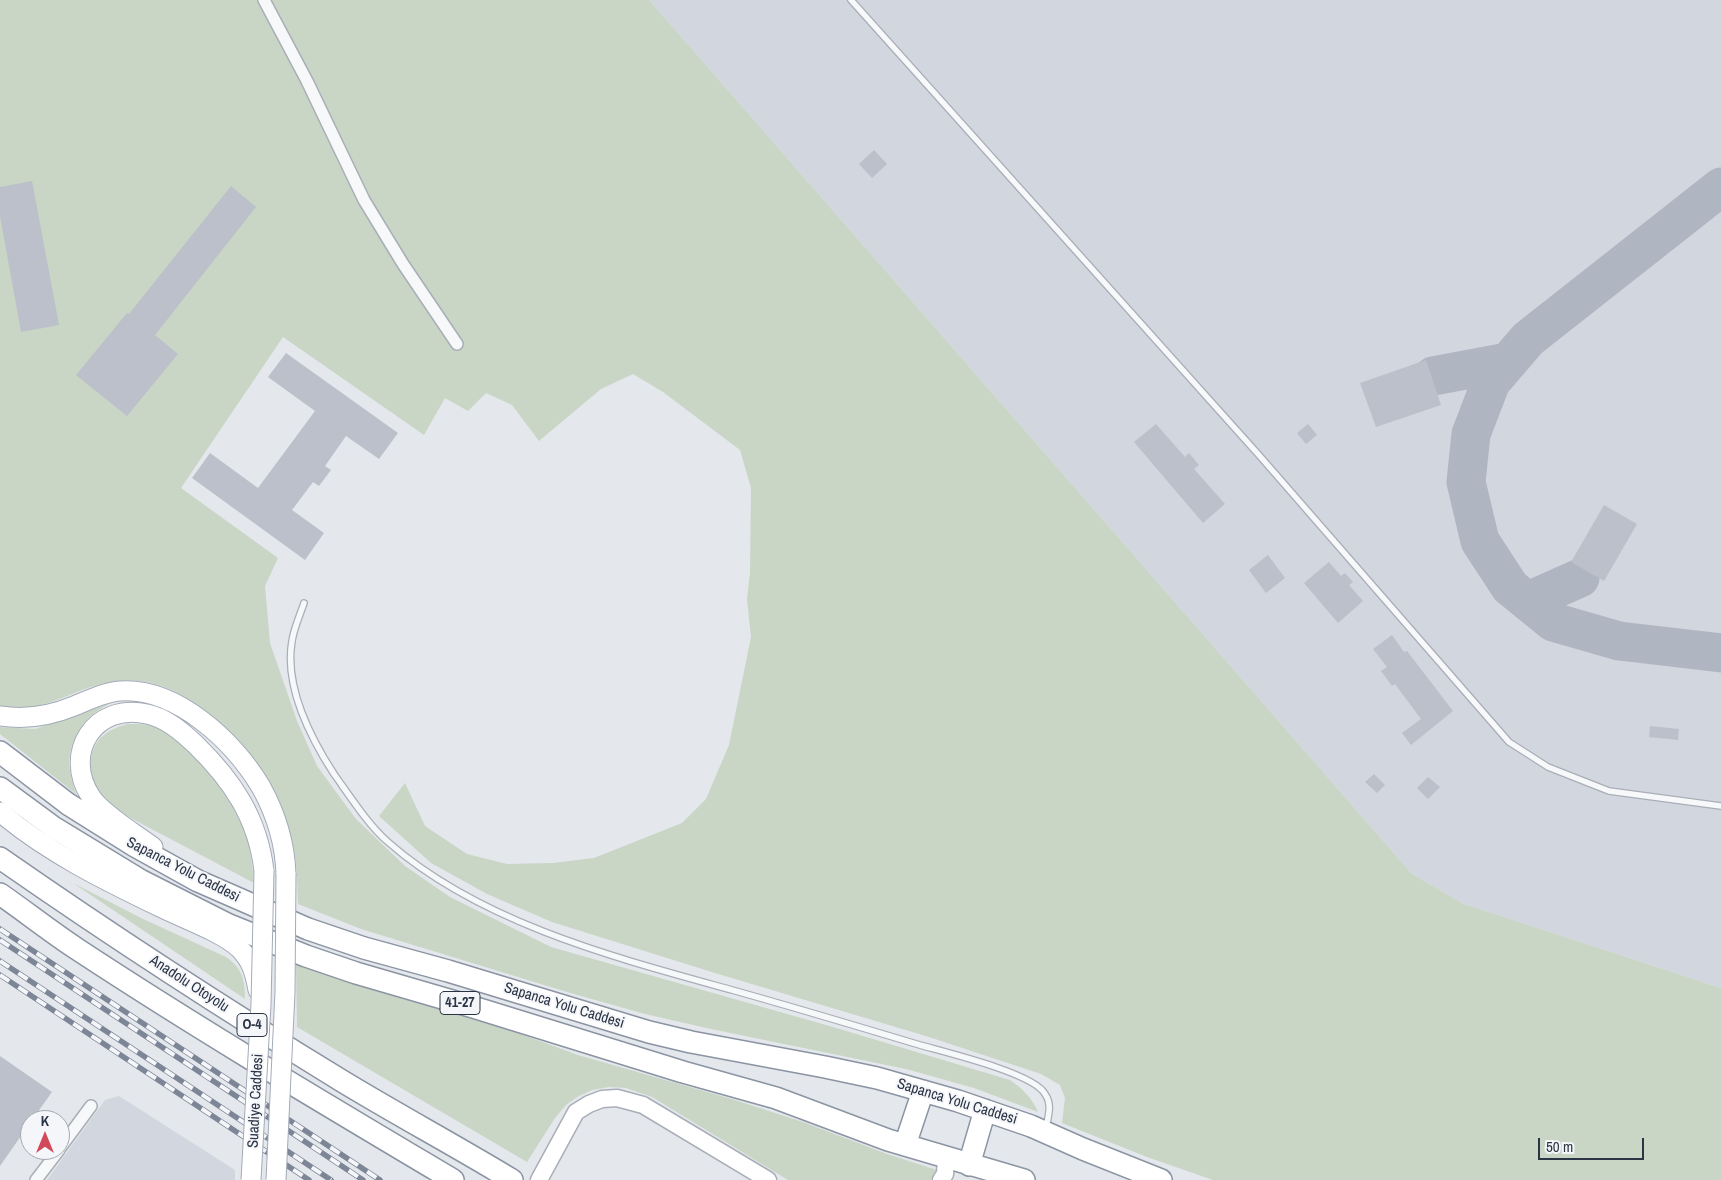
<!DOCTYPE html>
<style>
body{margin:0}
#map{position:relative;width:1721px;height:1180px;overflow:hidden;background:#e4e7ec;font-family:"Archivo Narrow",sans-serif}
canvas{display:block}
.north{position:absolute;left:20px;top:1110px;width:50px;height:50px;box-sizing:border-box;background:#f4f6f9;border:1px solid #a4a8b1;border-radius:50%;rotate:0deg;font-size:14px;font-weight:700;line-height:20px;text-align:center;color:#2b3445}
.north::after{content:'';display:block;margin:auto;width:18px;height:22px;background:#d1495b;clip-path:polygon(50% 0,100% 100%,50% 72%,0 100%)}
.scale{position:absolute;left:1538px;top:1138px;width:106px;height:22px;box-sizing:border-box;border:2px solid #2b3445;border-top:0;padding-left:6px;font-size:15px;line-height:18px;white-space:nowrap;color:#2b3445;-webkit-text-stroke:4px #f4f6f9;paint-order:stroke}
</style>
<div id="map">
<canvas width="1721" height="1180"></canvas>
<div class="north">K</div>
<div class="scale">50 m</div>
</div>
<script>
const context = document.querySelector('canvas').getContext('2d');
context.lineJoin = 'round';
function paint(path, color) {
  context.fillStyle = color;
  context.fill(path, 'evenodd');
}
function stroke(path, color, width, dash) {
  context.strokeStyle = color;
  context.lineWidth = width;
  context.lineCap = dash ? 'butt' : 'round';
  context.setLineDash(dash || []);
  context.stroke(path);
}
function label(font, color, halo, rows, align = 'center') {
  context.font = font + ' "Archivo Narrow",sans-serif';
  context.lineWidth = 4;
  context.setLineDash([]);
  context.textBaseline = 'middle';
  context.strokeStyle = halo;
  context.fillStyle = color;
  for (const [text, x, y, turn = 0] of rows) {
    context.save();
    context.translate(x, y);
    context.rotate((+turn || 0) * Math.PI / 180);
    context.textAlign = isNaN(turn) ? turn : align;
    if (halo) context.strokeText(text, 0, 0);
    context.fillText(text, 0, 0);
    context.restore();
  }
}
const built = new Path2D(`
 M649 0H1721V988L1464 904 1412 874Z
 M119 1096 235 1170V1180H47L105 1100Z`);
const green = new Path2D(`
 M0 0H649L1412 874 1464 904 1721 988V1180H1213L1147 1157 1062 1123 1065 1098 1060 1085 1041 1074 929 1037 715 973 552 922 487 894 431 863 379 816 405 783 425 826 467 854 507 864 553 863 594 858 682 823 706 799 729 745 751 637 747 599 750 573 751 488 740 450 663 392 633 374 601 389 539 441 512 405 486 393 468 411 445 398 424 435 283 337 181 488 278 558 265 586 270 643 297 721 317 766 356 819 405 866 450 897 551 947 833 1027 1010 1080C1023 1089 1032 1098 1038 1112L974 1088 906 1069 711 1029 645 1014 567 992 361 929 298 904C297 880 297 855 290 833 281 806 267 786 250 764 242 753 235 741 226 730 222 725 215 720 209 715 183 693 156 678 120 681 78 683 45 717 0 706Z
 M113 702C87 713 65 741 70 771 71 779 74 787 76 794L0 734V727L35 729Z
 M127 724C137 724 147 723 157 728 181 739 224 785 236 809 248 832 252 857 254 883 224 867 193 851 163 835 144 825 109 808 96 791 90 782 89 768 91 758 95 737 108 730 127 724Z
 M73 883 141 918 226 957C242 968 245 980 245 999Z
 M296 964 342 980 496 1025 578 1055 735 1100 803 1122 887 1154 937 1170 931 1180H788L652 1097 626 1088 609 1087 592 1090 577 1097 566 1105 555 1118 527 1162 297 1027Z`);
const taxiway = new Path2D(`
 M1721 187 1528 339 1491 382 1471 434 1466 482 1480 541 1510 587 1553 622 1619 641 1721 653
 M1433 376 1508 362
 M1528 601 1580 578`);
const building = new Path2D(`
 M874 150 887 164 872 178 859 164Z
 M32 181 59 325 21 332 0 216V187Z
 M231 186 256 207 155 335 178 354 127 416 76 375 127 313 129 314Z
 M286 353 398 433 379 459 346 436 325 466 331 470 319 486 313 482 292 510 324 533 305 560 192 478 210 453 258 488 315 411 268 377Z
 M1426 360 1441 405 1376 427 1360 383Z
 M1156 424 1185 457 1189 453 1199 465 1194 469 1225 504 1203 523 1134 442Z
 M1308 424 1317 435 1306 444 1297 433Z
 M1604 505 1637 524 1604 581 1571 562Z
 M1268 555 1285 578 1266 593 1249 570Z
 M1329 562 1341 576 1345 573 1353 582 1349 585 1363 601 1338 623 1304 583Z
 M1392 635 1404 652 1407 651 1453 711 1411 745 1402 733 1421 719 1395 684 1392 686 1381 671 1387 667 1373 649Z
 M1650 726 1679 729 1678 740 1649 737Z
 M1374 774 1385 785 1377 793 1365 782Z
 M1428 777 1440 787 1428 799 1417 788Z
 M0 1056 52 1092 32 1120H30V1123L0 1166Z`);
const lane = new Path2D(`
 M851 0 1258 454 1509 742 1548 767 1609 791 1721 806
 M304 603C300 615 294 628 292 641 284 687 310 737 334 774 349 795 369 826 388 842 480 923 616 958 732 990 793 1007 853 1025 913 1043 943 1052 1022 1070 1042 1090 1053 1102 1049 1113 1046 1128`);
const street = new Path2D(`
 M264 0 307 81 364 200 403 264 457 344
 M60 1148 91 1106
 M36 1180 59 1150`);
const secondary = new Path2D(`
 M539 1180 576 1112 589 1104 602 1099 617 1098 643 1105 768 1180
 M941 1180 945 1174 946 1158`);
const primary = new Path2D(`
 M0 716C26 720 50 716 74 706 89 700 104 692 120 691 177 687 234 742 261 787 276 814 285 844 286 874
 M0 812C47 852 104 880 160 907 182 918 224 933 240 949 252 961 255 974 258 990
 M153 847C137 835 101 813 91 797 62 753 95 702 147 714 166 718 181 731 195 744 232 780 258 818 264 871`);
const highway = new Path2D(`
 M0 752 68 804 135 846 198 881 308 929 364 948 448 971 649 1032 691 1042 825 1067 877 1078 958 1101 1031 1126 1083 1149 1161 1180
 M0 788 53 827 140 880 229 925 306 956 356 973 473 1007 683 1072 776 1098 888 1140 1024 1180
 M0 858C112 936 226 1010 342 1081 398 1115 456 1146 512 1180
 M0 894C26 912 51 932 77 949 200 1030 327 1105 453 1180
 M905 1145 923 1091
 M969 1165 985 1110`);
const rail = new Path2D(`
 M0 929 380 1180
 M0 940 363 1180
 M0 961 331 1180
 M0 975 309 1180`);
const primaryBridge = new Path2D(`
 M251 1180 261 1004 264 871
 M276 1180 285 992 286 874`);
const shields = [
 [460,1003,40],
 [252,1025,30]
];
const shieldNames = [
 ["41-27",460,1003],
 ["O-4",252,1025]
];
const streetNames = [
 ["Sapanca Yolu Caddesi",183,870,27],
 ["Anadolu Otoyolu",189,984,33],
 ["Sapanca Yolu Caddesi",564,1006,17],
 ["Suadiye Caddesi",256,1101,-87],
 ["Sapanca Yolu Caddesi",957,1102,17]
];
paint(built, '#d2d6de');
paint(green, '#c9d6c5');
stroke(taxiway, '#b0b6c1', 39);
paint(building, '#bbc0ca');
stroke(lane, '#a9aeb7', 8);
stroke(street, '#a9aeb7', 14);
stroke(secondary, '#a9aeb7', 19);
stroke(primary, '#a3abb8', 21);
stroke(highway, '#8b94a3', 24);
stroke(lane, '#f7f8fa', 5.5);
stroke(street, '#f7f8fa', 11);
stroke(secondary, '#fff', 16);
stroke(primary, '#fff', 19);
stroke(highway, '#fff', 21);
stroke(rail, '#7d8696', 5.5);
stroke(rail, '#f4f6f9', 4, [11]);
stroke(primaryBridge, '#a3abb8', 21, []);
stroke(primaryBridge, '#fff', 19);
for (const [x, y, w] of shields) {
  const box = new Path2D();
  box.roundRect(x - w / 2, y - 11.5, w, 23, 4);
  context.fillStyle = '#f4f6f9';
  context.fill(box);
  stroke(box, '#2b3445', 1);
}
label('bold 14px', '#2b3445', null, shieldNames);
label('15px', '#2b3445', '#f4f6f9', streetNames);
</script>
